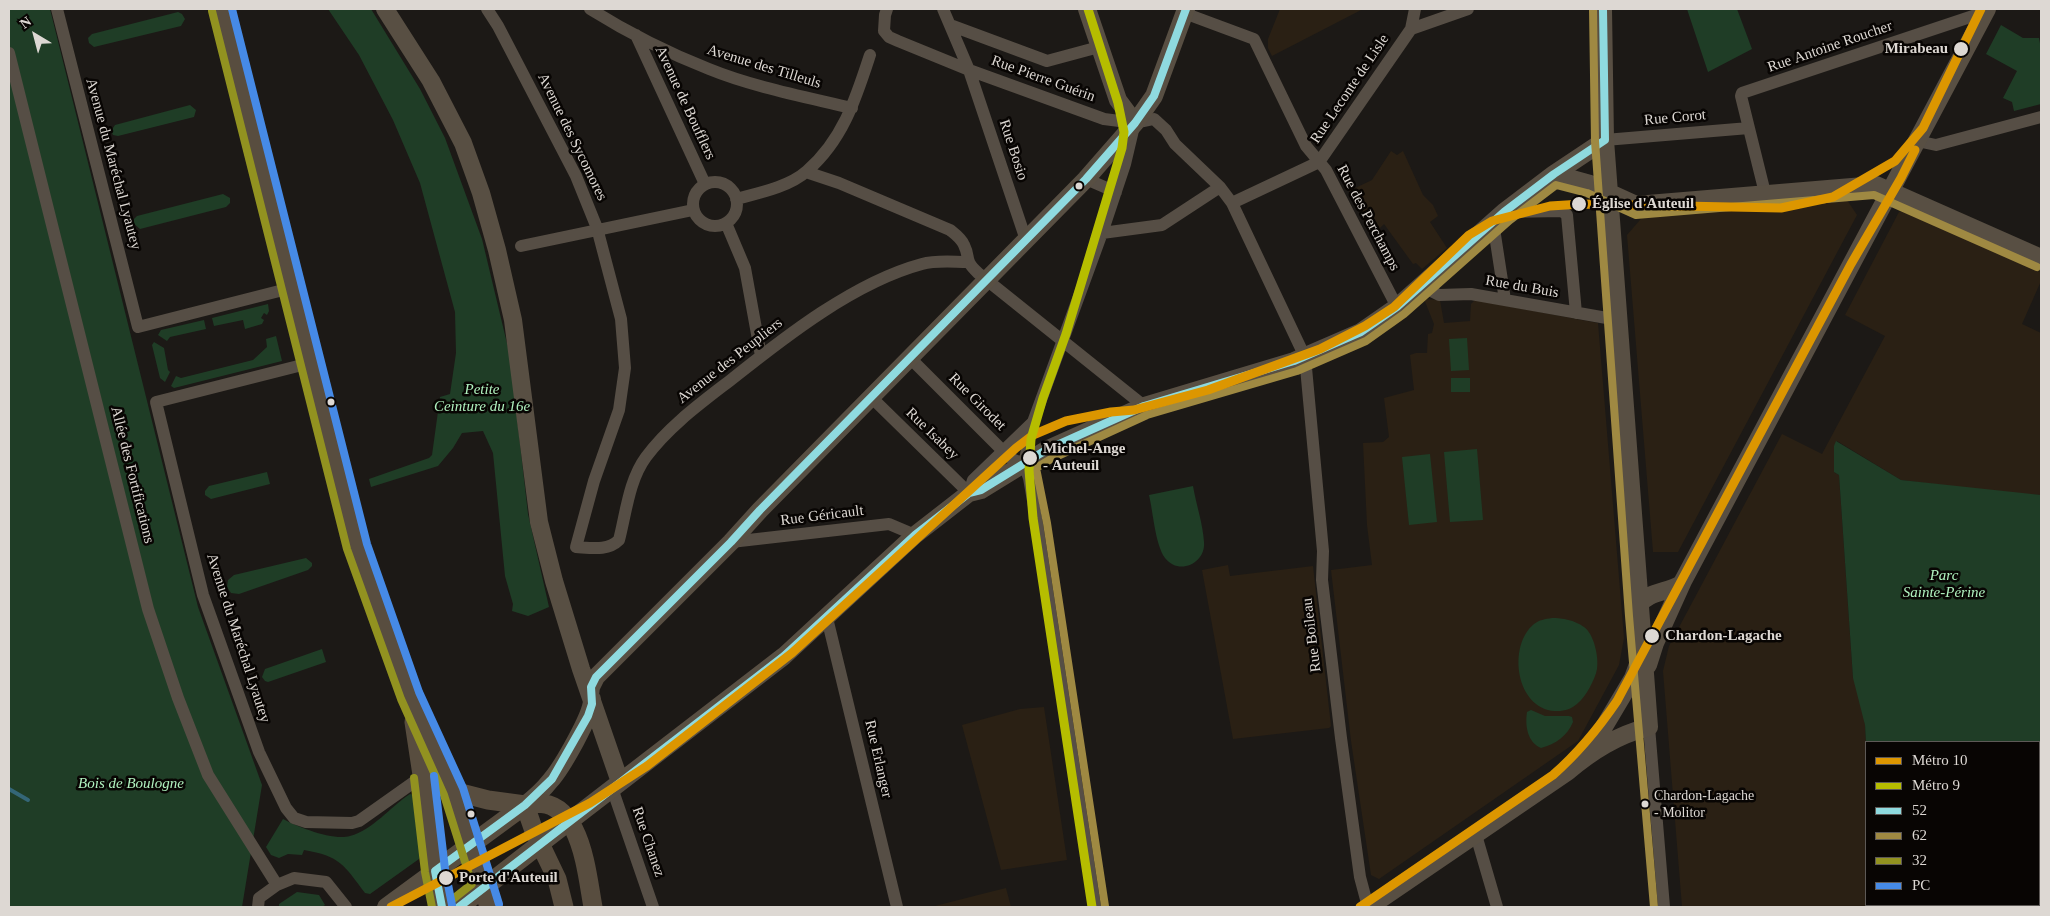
<!DOCTYPE html>
<meta charset="utf-8">
<style>
body{margin:0}
#map{position:relative;width:2050px;height:916px;overflow:hidden;background:#1c1916;font-family:Georgia,serif}
canvas{display:block}
.frame{position:absolute;inset:0;border:10px solid #ddd8d3;pointer-events:none}
.legend{position:absolute;left:1865px;top:741px;width:175px;height:165px;box-sizing:border-box;background:#080503;border:1px solid #5d5956;margin:0;padding:6px 9px;list-style:none;font-size:15px;color:#ddd8d3}
.legend li{display:flex;align-items:center;gap:10px;height:25px}
.legend b{width:25px;border:1px solid #5d5956}
.north{position:absolute;left:10px;top:10px;width:50px;height:50px;-webkit-text-stroke:4px #080503;paint-order:stroke;rotate:323deg;font-size:14px;font-weight:700;line-height:20px;text-align:center;color:#ddd8d3}
.north::after{content:'';display:block;margin:auto;width:18px;height:22px;background:#ddd8d3;clip-path:polygon(50% 0,100% 100%,50% 72%,0 100%)}
</style>
<div id="map">
<canvas width="2050" height="916"></canvas>
<div class="frame"></div>
<ul class="legend">
<li><b style="height:6px;background:#dc9600"></b>Métro 10</li>
<li><b style="height:6px;background:#b6bd00"></b>Métro 9</li>
<li><b style="height:6px;background:#8fdadf"></b>52</li>
<li><b style="height:6px;background:#9f8942"></b>62</li>
<li><b style="height:6px;background:#929220"></b>32</li>
<li><b style="height:6px;background:#468ae6"></b>PC</li>
</ul>
<div class="north">N</div>
</div>
<script>
const context = document.querySelector('canvas').getContext('2d');
context.lineJoin = 'round';
function paint(path, color) {
  context.fillStyle = color;
  context.fill(path, 'evenodd');
}
function stroke(path, color, width, dash) {
  context.strokeStyle = color;
  context.lineWidth = width;
  context.lineCap = dash ? 'butt' : 'round';
  context.setLineDash(dash || []);
  context.stroke(path);
}
function label(font, color, halo, rows, align = 'center') {
  context.font = font + ' Georgia,serif';
  context.lineWidth = 5;
  context.setLineDash([]);
  context.textBaseline = 'middle';
  context.strokeStyle = halo;
  context.fillStyle = color;
  for (const [text, x, y, turn = 0] of rows) {
    context.save();
    context.translate(x, y);
    context.rotate((+turn || 0) * Math.PI / 180);
    context.textAlign = isNaN(turn) ? turn : align;
    if (halo) context.strokeText(text, 0, 0);
    context.fillText(text, 0, 0);
    context.restore();
  }
}
const built = new Path2D(`
 M1280 9H1363L1272 56 1268 48V39Z
 M1391 151 1397 155 1403 151 1423 195 1433 205 1438 216 1430 222 1447 248 1422 269 1416 263 1413 264 1384 224 1372 236 1349 191 1372 180Z
 M1845 197 1857 215 1678 552H1653L1627 235 1646 213Z
 M1905 210 2041 272V281L2022 324 2041 333V495L2003 493 1901 480 1837 441 1834 472 1839 475 1853 678 1863 687 1866 743V907H1682L1663 671 1669 646 1782 434 1822 454 1885 336 1845 315 1899 212Z
 M1424 299 1440 300 1444 323 1470 321 1471 304 1475 300 1598 323 1624 638 1619 665 1578 741 1379 879 1371 875 1351 741 1331 570 1372 565 1367 525 1363 443 1383 442 1389 437 1384 398 1414 390 1410 355 1416 353H1427L1428 334 1432 333 1434 324Z
 M1228 565 1230 576 1313 566 1331 726 1329 728 1233 739 1202 570Z
 M1044 707 1067 860 1001 870 962 725 1020 709Z
 M1006 888 1011 907H931L982 894Z`);
const green = new Path2D(`
 M9 9H50L198 607 262 785 242 907H9Z
 M328 9H371L420 89 445 138 482 239 510 356 528 514 549 607 528 616 512 611 513 604 505 576 493 453 483 431 462 433 453 448 438 466 371 487 369 479 429 458 432 455 440 397 450 394 456 353 455 312 420 183 393 120 359 55Z
 M1687 9H1737L1752 49 1708 72Z
 M178 12 182 14 185 19 181 26 94 47 89 43 88 38 92 34Z
 M2001 25 2023 38H2039L2041 49V104L2014 111 2012 102 2003 98 2017 71 1986 54Z
 M190 105 196 110 194 117 118 136 113 135 111 131 115 125Z
 M223 194 230 198V203L226 207 140 229 133 223V220L137 216Z
 M268 304 269 311 267 315 264 313 261 318 264 320 262 324 245 329 243 320 214 326 212 318Z
 M204 320 206 329 170 337 167 341 158 335 161 330Z
 M276 336 282 361 174 388 171 386 176 376 181 378 253 360 267 347 266 339Z
 M1467 338 1469 370 1451 371 1449 339Z
 M154 342 164 348 168 370 170 372 165 382 160 378 152 345Z
 M1451 378H1470V392H1451Z
 M1836 441 1901 480 2041 495V880L2039 881V742L1866 743 1865 725 1853 678 1839 475 1834 472V446Z
 M1477 449 1483 520 1450 522 1444 452Z
 M1430 454 1437 522 1409 525 1402 457Z
 M267 472 270 484 211 499 205 495V491L209 486Z
 M1193 486C1196 504 1203 524 1204 542 1206 563 1179 576 1165 558 1155 544 1153 511 1149 495Z
 M306 558 312 563V566L308 570 239 594 231 593 227 587 228 580 234 575Z
 M1552 618C1563 618 1574 620 1584 627 1594 634 1599 657 1597 669 1596 675 1593 681 1590 687 1582 701 1573 712 1555 711 1516 709 1507 646 1534 624 1539 620 1545 619 1552 618Z
 M322 649 326 662 268 682 265 681 262 677 265 669Z
 M1531 710 1545 716H1569L1572 717 1573 722C1567 736 1556 744 1541 748 1527 742 1525 725 1527 712Z
 M410 794 417 796 423 852 419 859 370 894 365 893C344 865 340 856 304 850L302 855 288 854 279 858 271 855 266 847 283 819C298 827 333 841 350 836 373 830 390 807 410 794Z
 M297 892 319 895 325 905 322 907H279V904Z
 M1898 905H2033V907H1899Z`);
const stream = new Path2D(`
 M9 789 28 800`);
const street = new Path2D(`
 M57 9 138 327 291 288
 M487 9 498 26 576 176 597 228 621 319 625 368 619 410 594 481 576 547C592 548 608 551 619 540 626 513 629 480 646 457 669 426 701 403 732 379 786 336 855 282 922 264 936 260 953 262 967 262
 M590 9C627 32 668 53 709 69 753 87 806 97 852 108
 M887 9 885 15 884 31 889 37 898 41 969 70 1104 119 1135 123 1154 119 1166 130 1175 144 1220 187 1232 203 1305 357 1323 551 1322 580 1341 738 1360 877 1368 907
 M943 9 969 70 1026 240
 M1184 13 1254 39 1306 146 1326 170 1397 307
 M950 25 1047 61 1099 47
 M1411 29 1415 9
 M636 35 705 184
 M9 53 148 609 178 698 208 775 277 885
 M1605 140 1749 128
 M1917 141 1936 145 2041 117
 M806 172 839 183 950 230C955 234 961 238 964 245 971 259 963 259 978 273L1144 406
 M1086 179 1116 192
 M693 204a22 22 0 1 1 44 0a22 22 0 1 1-44 0Z
 M1765 193 1741 96 1742 93 1985 12
 M736 199C759 193 789 187 807 171 843 140 856 98 870 55
 M1232 203 1319 162 1411 29 1468 9
 M1504 212 1562 211 1567 215 1576 313
 M1493 222 1505 300
 M726 223 745 268 761 356
 M1102 233 1162 225 1220 187
 M521 246 693 210
 M1424 283 1433 292 1439 295 1471 294 1618 320
 M910 358 1003 451 1012 459 1024 464
 M310 363 156 402 203 595 259 752 286 808 294 818 306 822 352 823 359 821 424 775
 M871 397 969 493
 M969 493 973 480 1033 422
 M731 542 889 524 915 535
 M827 618 897 907
 M1649 727 1664 907
 M612 788 653 907
 M1476 835 1497 907
 M258 907 259 898 277 885 294 878 326 882 346 907
 M1095 907 1037 524 1029 478 1024 464 1033 422 1102 233 1125 164 1134 126`);
const secondary = new Path2D(`
 M385 9 431 81 463 143 481 193 497 250 513 320 539 522 554 581 581 669 620 782
 M1087 9 1118 100 1135 123
 M1554 174 1590 184 1636 205 1876 185 2041 258
 M1639 605C1649 591 1667 593 1681 584
 M1648 665 1655 643 1683 581 1987 9
 M590 695 591 687 596 677 731 542 760 510 1086 179 1135 123 1154 96 1186 9
 M1589 752 1633 678 1641 656
 M525 805C534 798 543 790 550 781 561 769 593 714 592 699
 M540 844 784 656 915 535 969 493 981 490 1046 450 1144 406 1294 361 1361 332 1397 307 1504 212 1554 174 1605 140
 M386 907 435 871
 M1369 907 1567 772C1592 751 1617 735 1649 727L1605 140 1603 9`);
const primary = new Path2D(`
 M222 9 357 547 410 696 453 791 489 907
 M414 722 442 907
 M453 791 488 800 525 805
 M525 805 534 831 557 879 564 907
 M435 871 525 805C581 791 586 870 593 907
 M459 907 540 844`);
const bus1 = new Path2D(`
 M442 907 435 871 525 805 552 779 588 716 592 704 591 687 596 677 731 542 760 510 1086 179 1135 123 1154 96 1186 9
 M459 907 784 656 915 535 969 493 981 490 1046 450 1144 406 1294 361 1361 332 1397 307 1504 212 1554 174 1605 140 1603 9`);
const bus2 = new Path2D(`
 M1593 9 1595 141 1629 616 1654 907
 M1105 906 1047 523 1036 468 1051 459 1147 415 1297 371 1366 341 1404 314 1510 220 1556 185 1587 193 1636 215 1874 195 2037 267`);
const bus3 = new Path2D(`
 M212 11 347 549 401 699 444 795 472 884 453 899
 M414 778 425 872 432 907`);
const bus4 = new Path2D(`
 M232 9 367 544 419 692 463 788 499 904
 M434 776 445 869 452 905`);
const metro1 = new Path2D(`
 M391 907 590 803 647 766 792 653 1016 448 1033 435 1066 421 1111 412 1134 410 1208 390 1320 349 1365 326 1394 307 1469 235 1492 221 1550 206 1582 204 1781 208 1833 197 1895 161 1923 128 1981 9
 M1360 907 1553 775C1578 753 1598 729 1617 701L1851 264 1901 178 1915 150`);
const metro2 = new Path2D(`
 M1088 9 1118 103 1124 132 1122 148 1066 334 1043 398 1031 439 1029 470 1033 518 1092 907`);
const markers = [
 [1961,49,8,"#ddd8d3"],
 [1079,186,4.5,"#ddd8d3"],
 [1579,204,8,"#ddd8d3"],
 [331,402,4.5,"#ddd8d3"],
 [1030,458,8,"#ddd8d3"],
 [1652,636,8,"#ddd8d3"],
 [1645,804,4.5,"#ddd8d3"],
 [471,814,4.5,"#ddd8d3"],
 [446,878,8,"#ddd8d3"]
];
const busNames = [
 ["Chardon-Lagache",1654,796],
 ["- Molitor",1654,813]
];
const streetNames = [
 ["Rue Antoine Roucher",1830,47,-19],
 ["Avenue des Tilleuls",764,67,17],
 ["Rue Pierre Guérin",1043,79,20],
 ["Rue Leconte de Lisle",1350,89,-56],
 ["Avenue de Boufflers",685,103,65],
 ["Rue Corot",1675,118,-5],
 ["Avenue des Sycomores",572,137,64],
 ["Rue Bosio",1013,150,72],
 ["Avenue du Maréchal Lyautey",113,164,75],
 ["Rue des Perchamps",1368,218,62],
 ["Rue du Buis",1522,287,10],
 ["Avenue des Peupliers",730,361,-38],
 ["Rue Girodet",977,402,45],
 ["Rue Isabey",932,434,44],
 ["Allée des Fortifications",132,475,76],
 ["Rue Géricault",822,516,-7],
 ["Rue Boileau",1312,635,-97],
 ["Avenue du Maréchal Lyautey",238,638,72],
 ["Rue Erlanger",878,759,77],
 ["Rue Chanez",648,842,71]
];
const stopNames = [
 ["Mirabeau",1948,49,"right"],
 ["Église d'Auteuil",1592,204],
 ["Michel-Ange",1043,449],
 ["- Auteuil",1043,466],
 ["Chardon-Lagache",1665,636],
 ["Porte d'Auteuil",459,878]
];
const parkNames = [
 ["Petite",482,390],
 ["Ceinture du 16e",482,407],
 ["Parc",1944,576],
 ["Sainte-Périne",1944,593],
 ["Bois de Boulogne",131,784]
];
paint(built, '#2a2014');
paint(green, '#1f3d26');
stroke(stream, '#346677', 4);
stroke(street, '#564e45', 12);
stroke(secondary, '#584f43', 18);
stroke(primary, '#584d3f', 19);
stroke(bus1, '#8fdadf', 8);
stroke(bus2, '#9f8942', 8);
stroke(bus3, '#929220', 8);
stroke(bus4, '#468ae6', 8);
stroke(metro1, '#dc9600', 9);
stroke(metro2, '#b6bd00', 9);
for (const [x, y, r, color] of markers) {
  const dot = new Path2D();
  dot.arc(x, y, r, 0, 2 * Math.PI);
  context.fillStyle = color;
  context.fill(dot);
  stroke(dot, '#080503', 2);
}
label('14px', '#ddd8d3', '#080503', busNames, 'left');
label('15px', '#ddd8d3', '#080503', streetNames);
label('bold 15px', '#ddd8d3', '#080503', stopNames, 'left');
label('italic 15px', '#b0f2bf', '#080503', parkNames);
</script>
